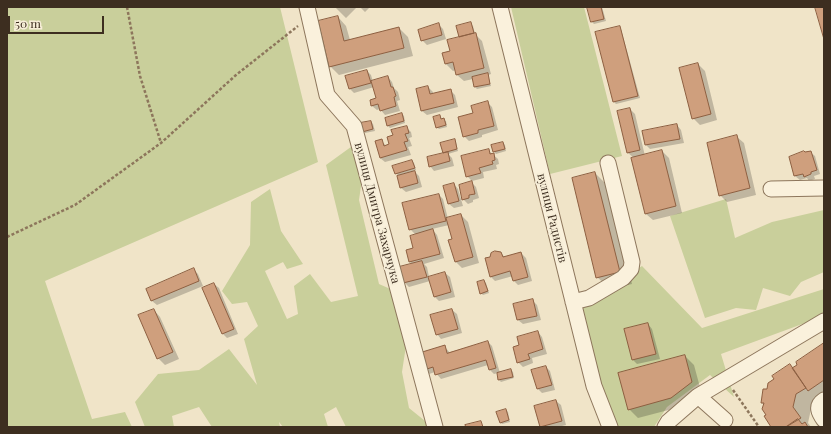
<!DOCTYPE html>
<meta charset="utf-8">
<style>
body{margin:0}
#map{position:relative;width:831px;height:434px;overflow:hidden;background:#f0e4c8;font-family:"Playfair Display",serif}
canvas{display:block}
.frame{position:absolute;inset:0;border:8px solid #3d2e20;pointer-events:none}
.scale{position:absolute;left:8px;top:16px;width:96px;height:18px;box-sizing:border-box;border:2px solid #3d2e20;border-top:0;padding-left:5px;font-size:12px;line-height:14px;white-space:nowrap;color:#3d2e20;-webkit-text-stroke:3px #f7eed8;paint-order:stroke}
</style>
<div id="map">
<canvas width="831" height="434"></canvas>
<div class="frame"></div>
<div class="scale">50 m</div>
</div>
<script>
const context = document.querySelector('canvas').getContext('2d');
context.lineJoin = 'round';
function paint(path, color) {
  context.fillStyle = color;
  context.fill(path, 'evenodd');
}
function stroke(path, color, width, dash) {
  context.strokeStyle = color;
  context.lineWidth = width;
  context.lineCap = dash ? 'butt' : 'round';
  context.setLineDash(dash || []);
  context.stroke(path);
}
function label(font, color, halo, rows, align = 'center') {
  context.font = font + ' "Playfair Display",serif';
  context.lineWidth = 3.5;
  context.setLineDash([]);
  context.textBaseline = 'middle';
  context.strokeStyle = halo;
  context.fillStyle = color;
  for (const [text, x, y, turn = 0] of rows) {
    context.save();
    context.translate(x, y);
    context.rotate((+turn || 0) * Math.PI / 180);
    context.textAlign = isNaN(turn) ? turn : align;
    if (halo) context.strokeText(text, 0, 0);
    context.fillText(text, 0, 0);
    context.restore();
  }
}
const green = new Path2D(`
 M7 7H280L318 162 45 281 92 419 125 412 132 427H7Z
 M511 7H584L622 156 550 174Z
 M355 144 363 172 359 200 379 284 395 291 407 339 402 372 409 408 430 425 429 427H346L336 407 324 414 328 427H283L279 422 280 427H212L199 407 172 416 174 427H145L135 402 158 374 199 370 229 349 257 385 244 339 258 326 247 302 232 304 222 291 250 245 251 202 270 189 281 231 303 264 287 269 283 262 265 271 287 319 298 314 294 286 310 274 331 302 358 296 326 165Z
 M726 199 735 238 772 222 824 210V272L801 282 790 296 763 288 756 310 736 308 705 318 670 216Z
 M642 266 702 328 824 289V316L721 354 734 397 710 375 667 407 654 427H616L594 368 579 307Z`);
const shadow = new Path2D(`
 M335 7H357L346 18Z
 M360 7H370L365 12Z
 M588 7H602L606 21 594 24 592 22Z
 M338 17 346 26 350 40 399 28 408 37 413 56 339 75 330 66Z
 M471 24 473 26 475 34 482 41 491 74 488 75 491 86 477 89 475 87 473 79 464 81 457 75 456 70 453 71 446 64 443 54 451 52 460 38 458 27Z
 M439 25 443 29 446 39 427 45 422 40Z
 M619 27 621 29 640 98 616 104 614 102Z
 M698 64 705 71 717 120 700 125 693 118Z
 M367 71 371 75 373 82 388 77 392 82 394 88 398 92 400 100 397 101 400 111 385 115 380 109 377 110 372 106 377 98 374 87 354 93 350 89Z
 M428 87 433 92V95L450 90 455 95 458 107 427 115 422 111Z
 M487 102 492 107 498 130 482 135V137L469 141 464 136 474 114Z
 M630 109 635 114 645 156 662 151 669 158 682 213 653 220 646 214 634 158 628 153Z
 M402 114 404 116 405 123 390 128 388 126Z
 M440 116 442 120 446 121 447 127 439 129 437 127Z
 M371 122 373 124 375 131 365 133 363 131Z
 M677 125 681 130 684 143 650 149 646 145 643 132Z
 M406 127 411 132 412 137 409 138 412 146 408 147 411 155 385 162 380 158 381 140 386 146 390 145 394 136Z
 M737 137 744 143 756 195 727 202 720 195Z
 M454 140 456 142 458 151 448 154 452 158 454 166 434 171 430 166 445 154 443 152Z
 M503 143 505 145 506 151 496 154 494 152 492 146Z
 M489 151 498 159 499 164 496 165 497 169 483 172 484 178 472 181 467 176Z
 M810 152 815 156 820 174 814 176 815 179 809 181 807 178 800 180 795 176 790 158Z
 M412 161 414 163 416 170 414 171 419 176 422 187 406 192 401 188 399 176 396 173Z
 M595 173 607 185 632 284 610 289 597 277Z
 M472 183 476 187 479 198 473 200V202L468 204 463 199Z
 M454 184 458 189 463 206 454 208 449 204Z
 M439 195 443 199 448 219 461 215 468 222 479 263 462 268 455 261 453 239 449 225 432 229 437 235 444 258 424 264 427 267 429 277 445 273 450 277 455 297 439 301 434 296 430 281 409 287 404 282 413 265 410 262 407 251 415 249 416 235 410 229Z
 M521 253 526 258 532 281 518 285 514 281 513 276 495 281 491 277V258L502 254 505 258Z
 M193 269 198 274 203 286 157 305 152 301 147 289Z
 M484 281 486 283 489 293 483 295 481 293Z
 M214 284 219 288 238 334 227 338 223 334 203 288Z
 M532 300 537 305 541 320 523 324 518 320 514 305Z
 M154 310 160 317 179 359 165 365 158 358Z
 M452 310 457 314 462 333 441 339 437 334Z
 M648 324 652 329 660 359 637 364 633 360Z
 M538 332 542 337 547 354 532 358 533 363 523 367 518 362 521 346Z
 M488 342 492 346 500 373 511 370 513 372 514 378 501 382 499 380 498 373 494 374 489 369 488 365 441 379 435 372 429 374 425 369 445 347 450 353Z
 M824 345V405L821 403 811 409 808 423 811 427H772L764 405 762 403 768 391Z
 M685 356 694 365 701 391 680 407 638 418 629 409Z
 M546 367 550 371 555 390 542 393 538 389Z
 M556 401 561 405 566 425 558 427H542L541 426Z
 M506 410 508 412 510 422 502 424 500 422Z`);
const building = new Path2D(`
 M587 7H601L604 19 591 22Z
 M815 7H824V39Z
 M338 16 344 41 399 27 404 48 329 67 318 21Z
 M471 22 474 33 459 37 456 26Z
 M439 23 442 35 421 41 418 30Z
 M620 26 638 96 613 102 595 32Z
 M476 33 484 68 456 75 453 62 445 64 442 53 450 51 447 40Z
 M698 63 711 114 692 119 679 68Z
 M367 70 371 83 349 89 345 76Z
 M488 73 490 84 474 87 472 77Z
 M388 76 391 87H393L396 96 394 97 396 106 380 111 378 104 371 106 370 100 376 98 371 81Z
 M428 86 430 94 451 89 454 103 421 111 416 89Z
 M488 101 494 126 478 130V133L463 137 458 117 473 113 471 106Z
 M630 108 640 150 627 153 617 111Z
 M402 113 404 121 387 126 385 118Z
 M440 115 441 119 444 118 446 125 436 128 433 117Z
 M371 121 373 129 362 132 360 123Z
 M677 124 680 139 645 145 642 131Z
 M407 126 409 133 405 134 408 141 404 142 407 150 380 158 375 141 382 139 384 146 389 144 387 137 393 135 391 130Z
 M737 135 750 188 719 196 707 143Z
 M455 139 457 149 443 153 440 143Z
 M503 142 505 149 493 152 491 145Z
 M489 149 490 154 494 153 495 160 492 161 493 164 479 168 481 173 466 177 461 156Z
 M662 150 676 206 645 214 631 158Z
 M804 151 805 152 811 151 817 170 811 172V174L804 177 803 174 794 176 789 157Z
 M448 152 450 161 429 167 427 157Z
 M412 160 415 168 395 174 392 166Z
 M415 171 418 183 400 188 397 176Z
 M595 172 620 272 596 278 572 178Z
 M472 181 475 194 469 195V198L462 200 459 185Z
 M454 183 459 201 448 204 443 186Z
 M439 194 446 221 409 230 402 203Z
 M461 214 473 257 455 262 448 240 452 239 446 218Z
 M433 229 440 254 409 262 406 250 413 248 410 236Z
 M495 251 501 252 503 257 521 252 528 277 513 281 510 271 490 277 485 258 490 257 491 253Z
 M422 261 427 277 403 283 399 267Z
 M194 268 199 281 151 301 146 289Z
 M445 272 451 292 434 297 428 277Z
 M484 280 488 291 480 294 477 282Z
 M214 283 234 329 222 334 202 288Z
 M533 299 537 316 517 320 513 304Z
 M154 309 173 352 157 359 138 315Z
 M452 309 458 329 436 335 430 315Z
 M648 323 656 354 632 360 624 329Z
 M538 331 543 349 528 354 530 359 517 363 513 347 519 345 517 337Z
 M488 341 496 368 489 370 486 360 435 375 433 367 424 370 419 353 445 345 447 353Z
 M824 343V380L808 391 792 368 797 365 796 362Z
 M685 355 692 382 671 398 628 410 618 373Z
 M790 364 806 388 796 394 793 407 801 418 786 427H771L764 416 766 415 762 409 764 403H761L763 389H767L768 383 774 379 772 376Z
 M546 366 552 385 537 389 531 370Z
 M511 369 513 377 498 380 497 373Z
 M556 400 562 421 540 427 534 406Z
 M506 409 509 420 500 423 496 412Z
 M798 419 802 424 805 422 808 427H786Z
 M481 421 483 427H466L465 425Z`);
const path = new Path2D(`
 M127 7 140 76 161 143
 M7 237 75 205 161 143 236 75 298 26
 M733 390 759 427`);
const minor = new Path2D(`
 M307 7 327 95 354 126 435 427
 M500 7 594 386 610 427
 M771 189 824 188
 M573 302 589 298 623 278 631 269 632 262 608 163
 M698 396 824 321
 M824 400C815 406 819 413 824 420
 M665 427 668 422 698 396 725 420`);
const streetNames = [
 ["вулиця Дмитра Захарчука",377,213,75],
 ["вулиця Радистів",552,218,76]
];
paint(green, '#c9cf9b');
paint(shadow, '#0003');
paint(building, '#cf9f7d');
stroke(building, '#8d5f41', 1);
stroke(minor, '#8d765c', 17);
stroke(path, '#8d765c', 2.5, [3, 2]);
stroke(minor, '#faf1dc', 15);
label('12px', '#3d2e20', '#f7eed8', streetNames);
</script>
